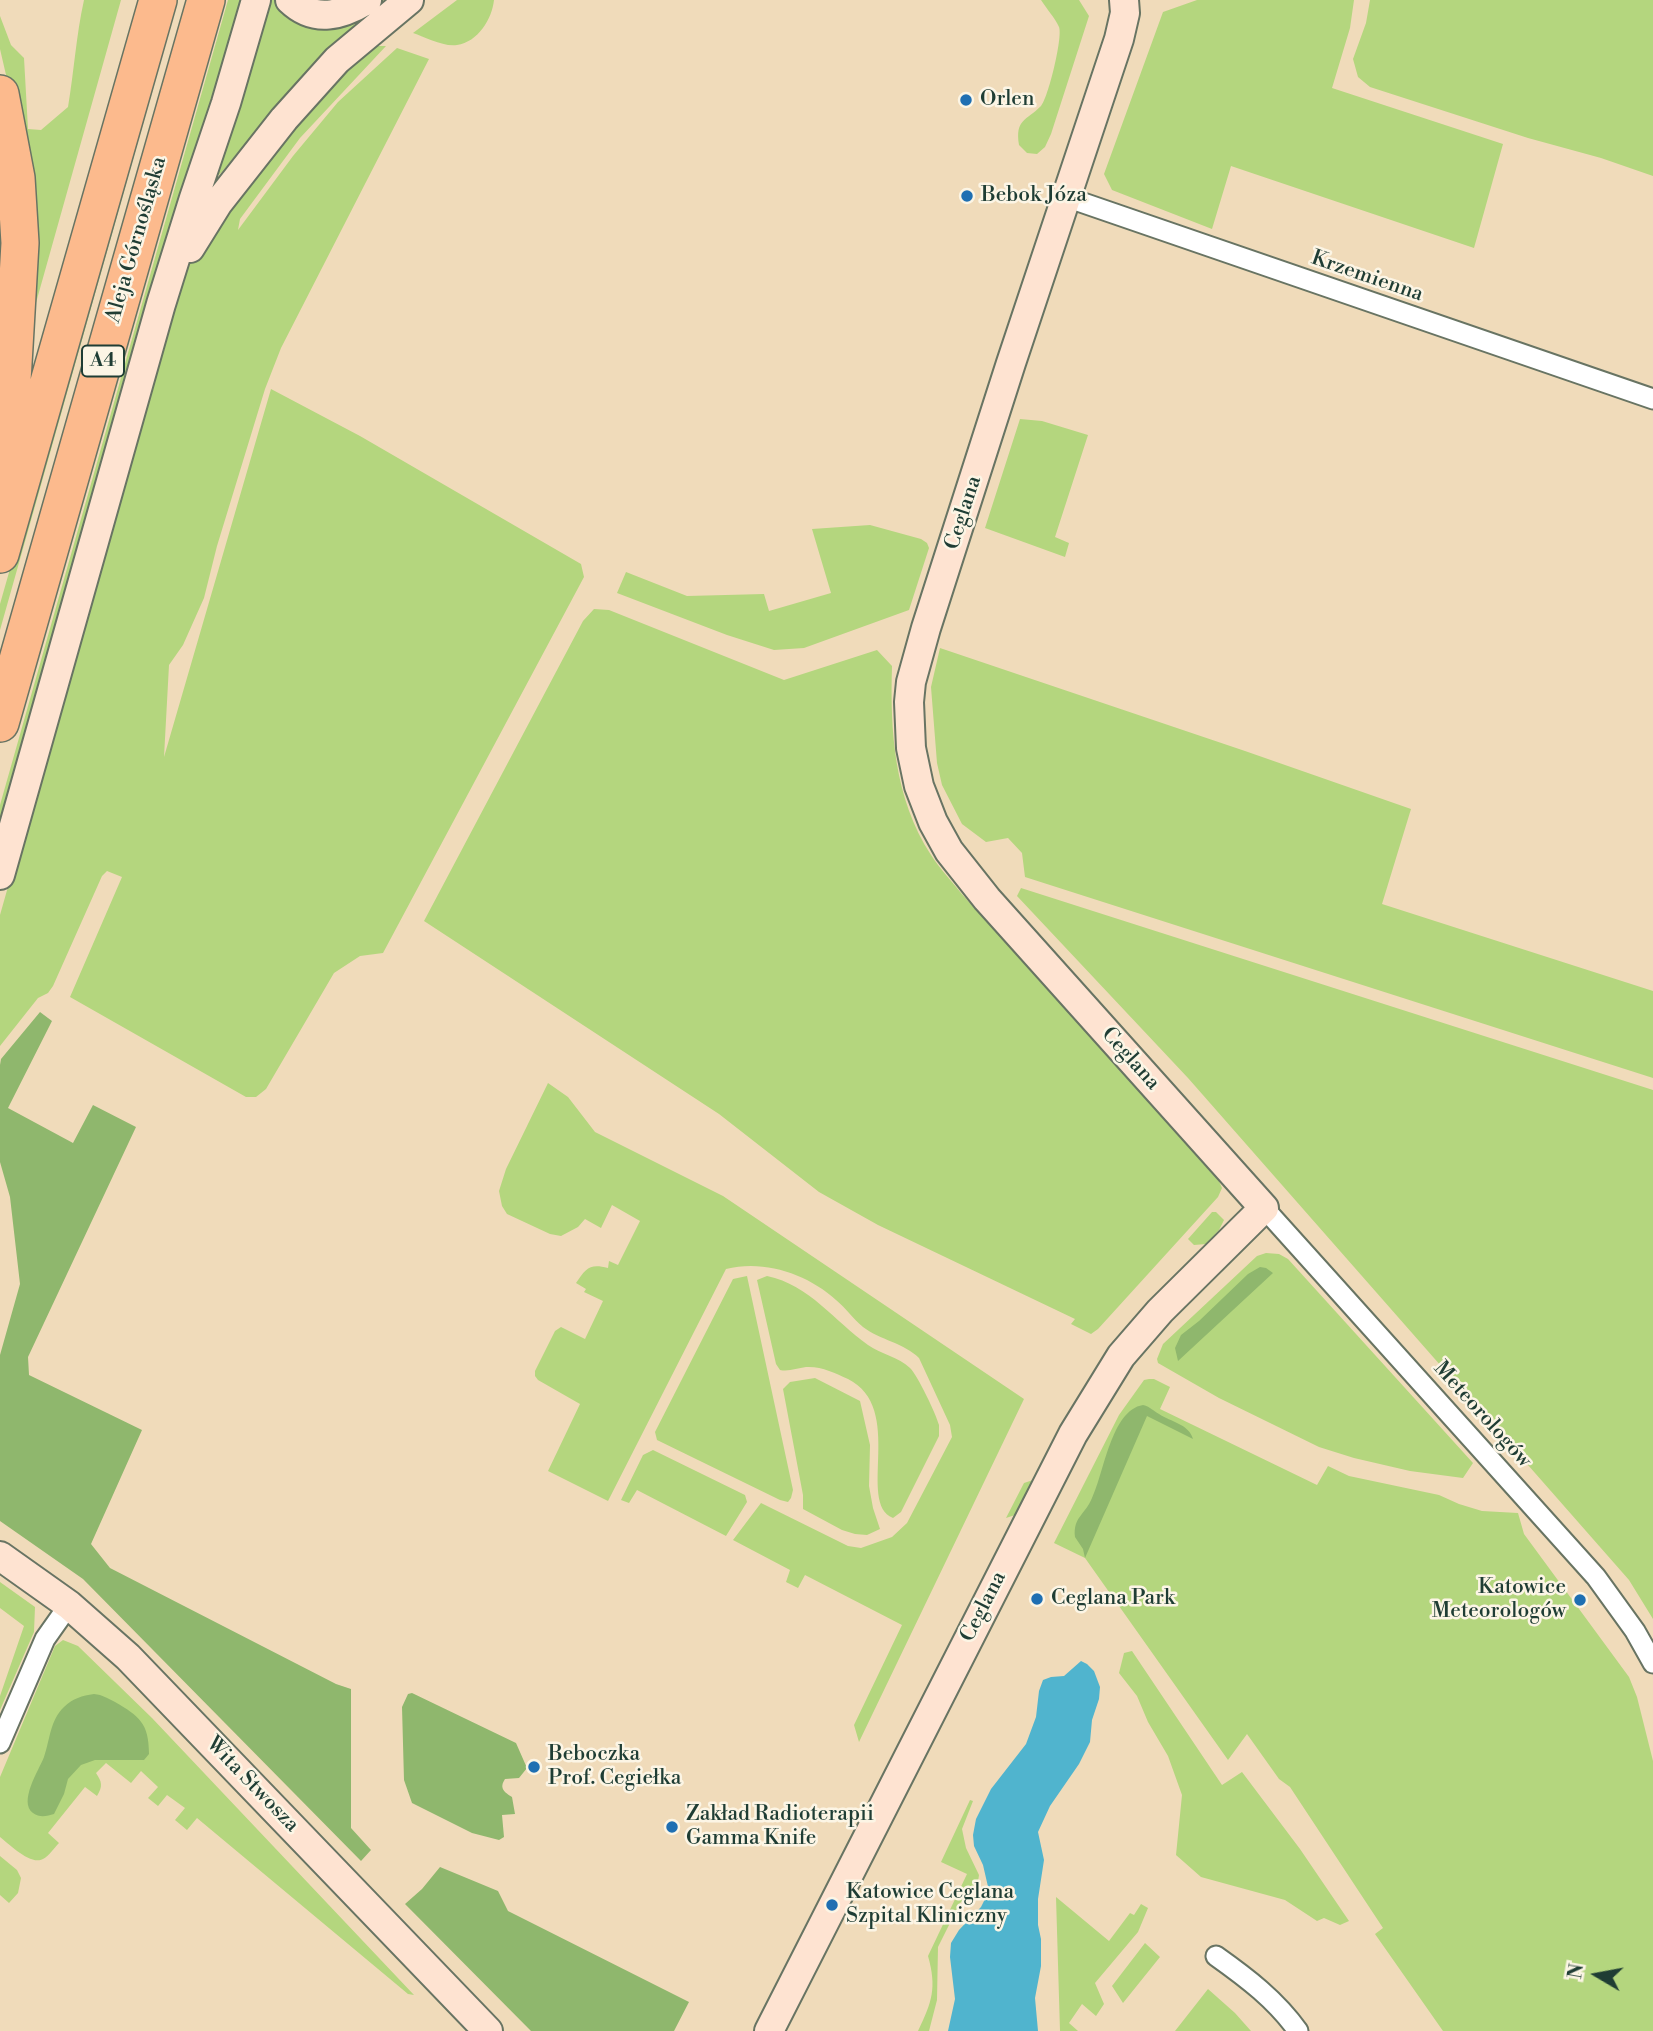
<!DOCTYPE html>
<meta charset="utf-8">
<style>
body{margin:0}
#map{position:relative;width:1653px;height:2031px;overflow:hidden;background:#f0dbba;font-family:"Libre Bodoni",serif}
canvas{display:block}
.north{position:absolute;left:1562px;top:1940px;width:70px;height:70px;-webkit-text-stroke:5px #fcf5e5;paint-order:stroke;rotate:280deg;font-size:19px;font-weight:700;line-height:28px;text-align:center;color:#1f3d34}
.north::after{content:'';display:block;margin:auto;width:24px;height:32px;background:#1f3d34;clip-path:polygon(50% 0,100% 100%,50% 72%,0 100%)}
</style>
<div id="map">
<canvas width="1653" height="2031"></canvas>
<div class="north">N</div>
</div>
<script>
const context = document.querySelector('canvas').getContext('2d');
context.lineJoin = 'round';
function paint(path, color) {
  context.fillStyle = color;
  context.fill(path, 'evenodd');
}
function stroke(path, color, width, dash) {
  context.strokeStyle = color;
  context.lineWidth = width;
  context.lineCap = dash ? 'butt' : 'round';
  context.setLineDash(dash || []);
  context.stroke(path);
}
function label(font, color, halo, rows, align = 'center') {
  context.font = font + ' "Libre Bodoni",serif';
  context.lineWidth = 5;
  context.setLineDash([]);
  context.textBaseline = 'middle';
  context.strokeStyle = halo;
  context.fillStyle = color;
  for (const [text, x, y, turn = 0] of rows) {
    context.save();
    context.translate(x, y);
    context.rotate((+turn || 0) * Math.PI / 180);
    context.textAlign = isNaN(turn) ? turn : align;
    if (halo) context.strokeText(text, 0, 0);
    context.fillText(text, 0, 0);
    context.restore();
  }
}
const green = new Path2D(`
 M84 0H121L32 317 19 131 0 49V16L11 45 24 58 28 129 41 130 68 107C74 72 76 36 84 0Z
 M172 0H178L0 630V604Z
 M228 0H242L0 828V805Z
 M268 0H274L289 19 299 24 321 30 350 25 384 0H391L348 35 282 99 221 173 214 179Z
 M457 0H494C492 19 478 42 457 45 443 47 425 37 413 33Z
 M1041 0H1079L1089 16 1051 134 1045 147 1037 154 1027 153 1019 145C1015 119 1026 121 1041 106 1048 99 1063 37 1059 27 1055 18 1046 8 1041 0Z
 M1197 0H1354L1350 28 1332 88 1503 144 1474 248 1231 166 1212 229 1112 190 1104 174 1163 12Z
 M1370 0H1653V176L1601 158 1528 138 1370 87 1358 77 1353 59 1366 23Z
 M370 46H386L300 138 240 219 238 230 293 156 338 102 397 48 429 59 281 348 265 389 217 546 204 598 183 645 169 665 164 757 271 389 360 436 581 564 584 577 383 953 360 956 334 973 266 1089 256 1097H246L70 997 122 877 107 871 102 876 53 986 48 993 38 998 0 1046V915L175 298 190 262 268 149Z
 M1020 419 1042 421 1088 435 1055 537 1069 543 1065 557 985 528Z
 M870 525 921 539 927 543 929 548 909 610 804 648 774 650 727 635 617 593 626 572 687 596 764 594 769 611 831 593 812 529Z
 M594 609 609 610 784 680 877 650 892 666C890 731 894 798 931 855 939 868 951 880 961 893L1217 1179H1218L1222 1188 1218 1197 1098 1329 1091 1334 1071 1324 1075 1319 878 1225 819 1192 719 1114 424 921 583 621Z
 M940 648 1245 751 1411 809 1382 904 1653 991V1078L1025 877 1022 853 1008 838 986 842 962 824 942 785 937 763 931 687Z
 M1021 888 1653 1090V1619L1629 1580 1188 1078 1017 896Z
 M548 1083 568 1097 595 1132 723 1196 1024 1399 859 1742 854 1725 902 1625 805 1575 798 1588 786 1582 790 1570 733 1540 761 1503 848 1546 861 1548 892 1537 907 1523 952 1437 950 1425 919 1358C904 1343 880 1340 863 1327 853 1319 846 1308 836 1300 808 1274 764 1259 726 1269L608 1501 548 1471 580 1404 538 1380 535 1376V1371L555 1331 561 1327 585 1339 603 1301 584 1292 586 1289 576 1283C586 1268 590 1263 608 1268L609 1261 618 1265 640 1221 612 1205 601 1228 585 1219 578 1227 561 1236 550 1234 507 1214 502 1206 499 1191 506 1169Z
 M1212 1212H1216L1224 1220 1219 1230 1206 1244 1194 1245 1188 1239Z
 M1266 1253 1279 1254 1288 1259 1473 1463 1463 1478 1410 1471 1354 1458 1319 1447 1219 1398 1158 1363 1157 1359 1163 1344 1257 1256Z
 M747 1276 793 1490 791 1498 788 1502 780 1500 657 1440 655 1432 733 1279Z
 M767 1276C810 1285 834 1321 868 1345 880 1354 899 1357 910 1368 918 1376 936 1414 939 1425 939 1428 939 1433 939 1436L901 1512 893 1518C856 1503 906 1408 848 1379 835 1373 821 1366 806 1367 797 1368 789 1372 780 1370L776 1364 757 1280Z
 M815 1378 860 1401 870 1445 869 1486 873 1508 880 1529 867 1535 855 1534 842 1530 803 1509V1495L783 1389 790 1382Z
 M1149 1379H1154L1170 1387 1160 1409 1317 1485 1328 1466 1349 1476 1439 1495 1459 1504 1482 1511 1518 1513 1524 1534 1629 1677 1637 1697 1653 1761V2031H1443L1375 1934 1383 1928 1290 1787 1279 1779 1247 1734 1228 1760 1085 1558 1054 1543 1119 1415 1144 1380Z
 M653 1450 745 1495 747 1502 726 1536 637 1490 629 1503 621 1500 643 1455Z
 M1036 1479 1018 1514 1006 1518 1024 1483Z
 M0 1582 35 1607 34 1632 0 1710V1696L24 1626 0 1608Z
 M63 1640 78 1646 152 1718 414 1995 408 1994 197 1818 187 1830 175 1820 185 1808 167 1795 158 1806 148 1798 158 1787 141 1771 131 1783 106 1763 96 1773C102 1782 103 1786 97 1796L85 1787 48 1833 59 1843C54 1848 49 1856 43 1859 31 1866 9 1844 0 1837V1777L55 1646Z
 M1132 1651 1222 1785 1242 1772 1300 1849 1349 1921 1340 1925 1324 1918 1317 1921 1285 1900 1201 1877 1176 1855 1182 1795 1168 1756 1148 1722 1137 1696 1119 1673 1124 1653Z
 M970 1800 973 1801 962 1829 966 1848 979 1875 977 1888 960 1903 938 1947 937 2000 929 2031H918C932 2002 937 1988 928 1956L967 1874 941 1862Z
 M0 1856 17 1870 21 1878 18 1893 9 1903 0 1895Z
 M1056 1897 1109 1941 1130 1913 1134 1915 1141 1904 1148 1908 1138 1932 1095 1983 1104 2004 1096 2016 1082 2004 1069 2023 1078 2031H1060Z
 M1145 1943 1160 1957 1123 2003 1112 1986Z
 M1208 1989 1235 2013 1251 2031H1175Z`);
const forest = new Path2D(`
 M40 1012 52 1021 8 1108 73 1143 93 1105 136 1127 28 1357 29 1375 142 1430 91 1544 110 1568 336 1684 351 1689V1828L371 1850 361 1861 83 1579 0 1521V1355L20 1284 10 1197 0 1162V1065L1 1059Z
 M1260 1267 1266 1268 1273 1273 1178 1361 1175 1348 1181 1335 1199 1321 1248 1274Z
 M1143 1405C1151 1407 1153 1411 1159 1414 1171 1422 1189 1424 1193 1439L1147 1416 1085 1558 1083 1549 1075 1537C1073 1517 1085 1515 1092 1498 1104 1474 1111 1410 1143 1405Z
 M412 1693 516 1743 527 1768 519 1778 505 1779C499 1788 504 1792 512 1797L515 1814 502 1815 504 1837 499 1840 472 1833 412 1803 404 1780 402 1707 408 1694Z
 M94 1694C103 1695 107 1698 115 1702 139 1716 149 1723 149 1754L144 1760H95L81 1765 68 1779 64 1794 54 1814C47 1816 40 1818 33 1813 18 1802 39 1770 44 1757 50 1740 50 1720 64 1707 73 1698 82 1696 94 1694Z
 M440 1867 498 1891 508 1911 689 2002 674 2031H531L405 1904 422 1889Z`);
const water = new Path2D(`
 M1081 1661 1087 1664 1094 1671 1100 1687 1099 1699 1092 1720 1090 1742 1079 1764 1050 1806 1038 1832 1044 1860 1038 1899V1925L1041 1939V1966L1035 1998 1038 2031H948L955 1999 950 1957 951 1943 959 1930 981 1907 989 1891 983 1865 974 1846 973 1835 976 1819 991 1789 1026 1744 1036 1717 1039 1691 1043 1680 1051 1677 1064 1676Z`);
const street = new Path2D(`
 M1066 197 1653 399
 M1264 1208 1596 1577 1635 1631 1653 1663
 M0 1743 45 1639 69 1605
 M1216 1956C1247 1978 1276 2000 1298 2031`);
const secondary = new Path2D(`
 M290 0C315 24 342 15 367 0
 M190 248 218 203 284 119 337 60 409 0
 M0 875 161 304 194 198 226 103 256 0
 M0 1556 69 1605 128 1657 488 2031
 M769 2031 1073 1434 1121 1356 1160 1311 1264 1208 987 899 949 851 933 822 919 786 911 748 909 702 911 682 926 628 1011 363 1119 39 1125 13 1124 0`);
const highway = new Path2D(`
 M0 94 16 178 20 243 11 398 0 475
 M0 554 158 0
 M0 723 206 0`);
const markers = [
 [966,100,7,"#1f6fb2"],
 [967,196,7,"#1f6fb2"],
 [1037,1599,7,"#1f6fb2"],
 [1580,1600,7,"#1f6fb2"],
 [534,1767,7,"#1f6fb2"],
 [672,1827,7,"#1f6fb2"],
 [832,1905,7,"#1f6fb2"]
];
const shields = [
 [103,361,42]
];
const shieldNames = [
 ["A4",103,361]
];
const poiNames = [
 ["Orlen",980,100],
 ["Bebok Józa",981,196],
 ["Katowice",1566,1588,"right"],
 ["Meteorologów",1566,1612,"right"],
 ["Ceglana Park",1051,1599],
 ["Beboczka",548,1755],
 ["Prof. Cegiełka",548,1779],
 ["Zakład Radioterapii",686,1815],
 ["Gamma Knife",686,1839],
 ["Katowice Ceglana",846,1893],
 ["Szpital Kliniczny",846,1917]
];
const streetNames = [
 ["Aleja Górnośląska",137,240,-74],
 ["Krzemienna",1367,277,19],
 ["Ceglana",964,513,-72],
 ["Ceglana",1130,1059,48],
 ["Meteorologów",1482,1415,48],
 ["Ceglana",984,1607,-63],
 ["Wita Stwosza",252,1785,46]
];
paint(green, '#b4d67e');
paint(forest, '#8fb76d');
paint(water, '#50b4ce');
stroke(street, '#687463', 23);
stroke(secondary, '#687463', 32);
stroke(highway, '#687463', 40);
stroke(street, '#fff', 19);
stroke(secondary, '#fee3d1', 28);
stroke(highway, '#fcba8d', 37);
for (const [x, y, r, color] of markers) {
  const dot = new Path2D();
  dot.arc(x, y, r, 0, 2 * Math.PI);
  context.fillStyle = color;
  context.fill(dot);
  stroke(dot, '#fcf5e5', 2.5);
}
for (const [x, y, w] of shields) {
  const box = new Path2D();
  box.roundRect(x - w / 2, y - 15.5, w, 31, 5);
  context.fillStyle = '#fcf5e5';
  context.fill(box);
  stroke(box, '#1f3d34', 2);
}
label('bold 19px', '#1f3d34', null, shieldNames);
label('21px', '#1f3d34', '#fcf5e5', poiNames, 'left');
label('21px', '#1f3d34', '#fcf5e5', streetNames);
</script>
